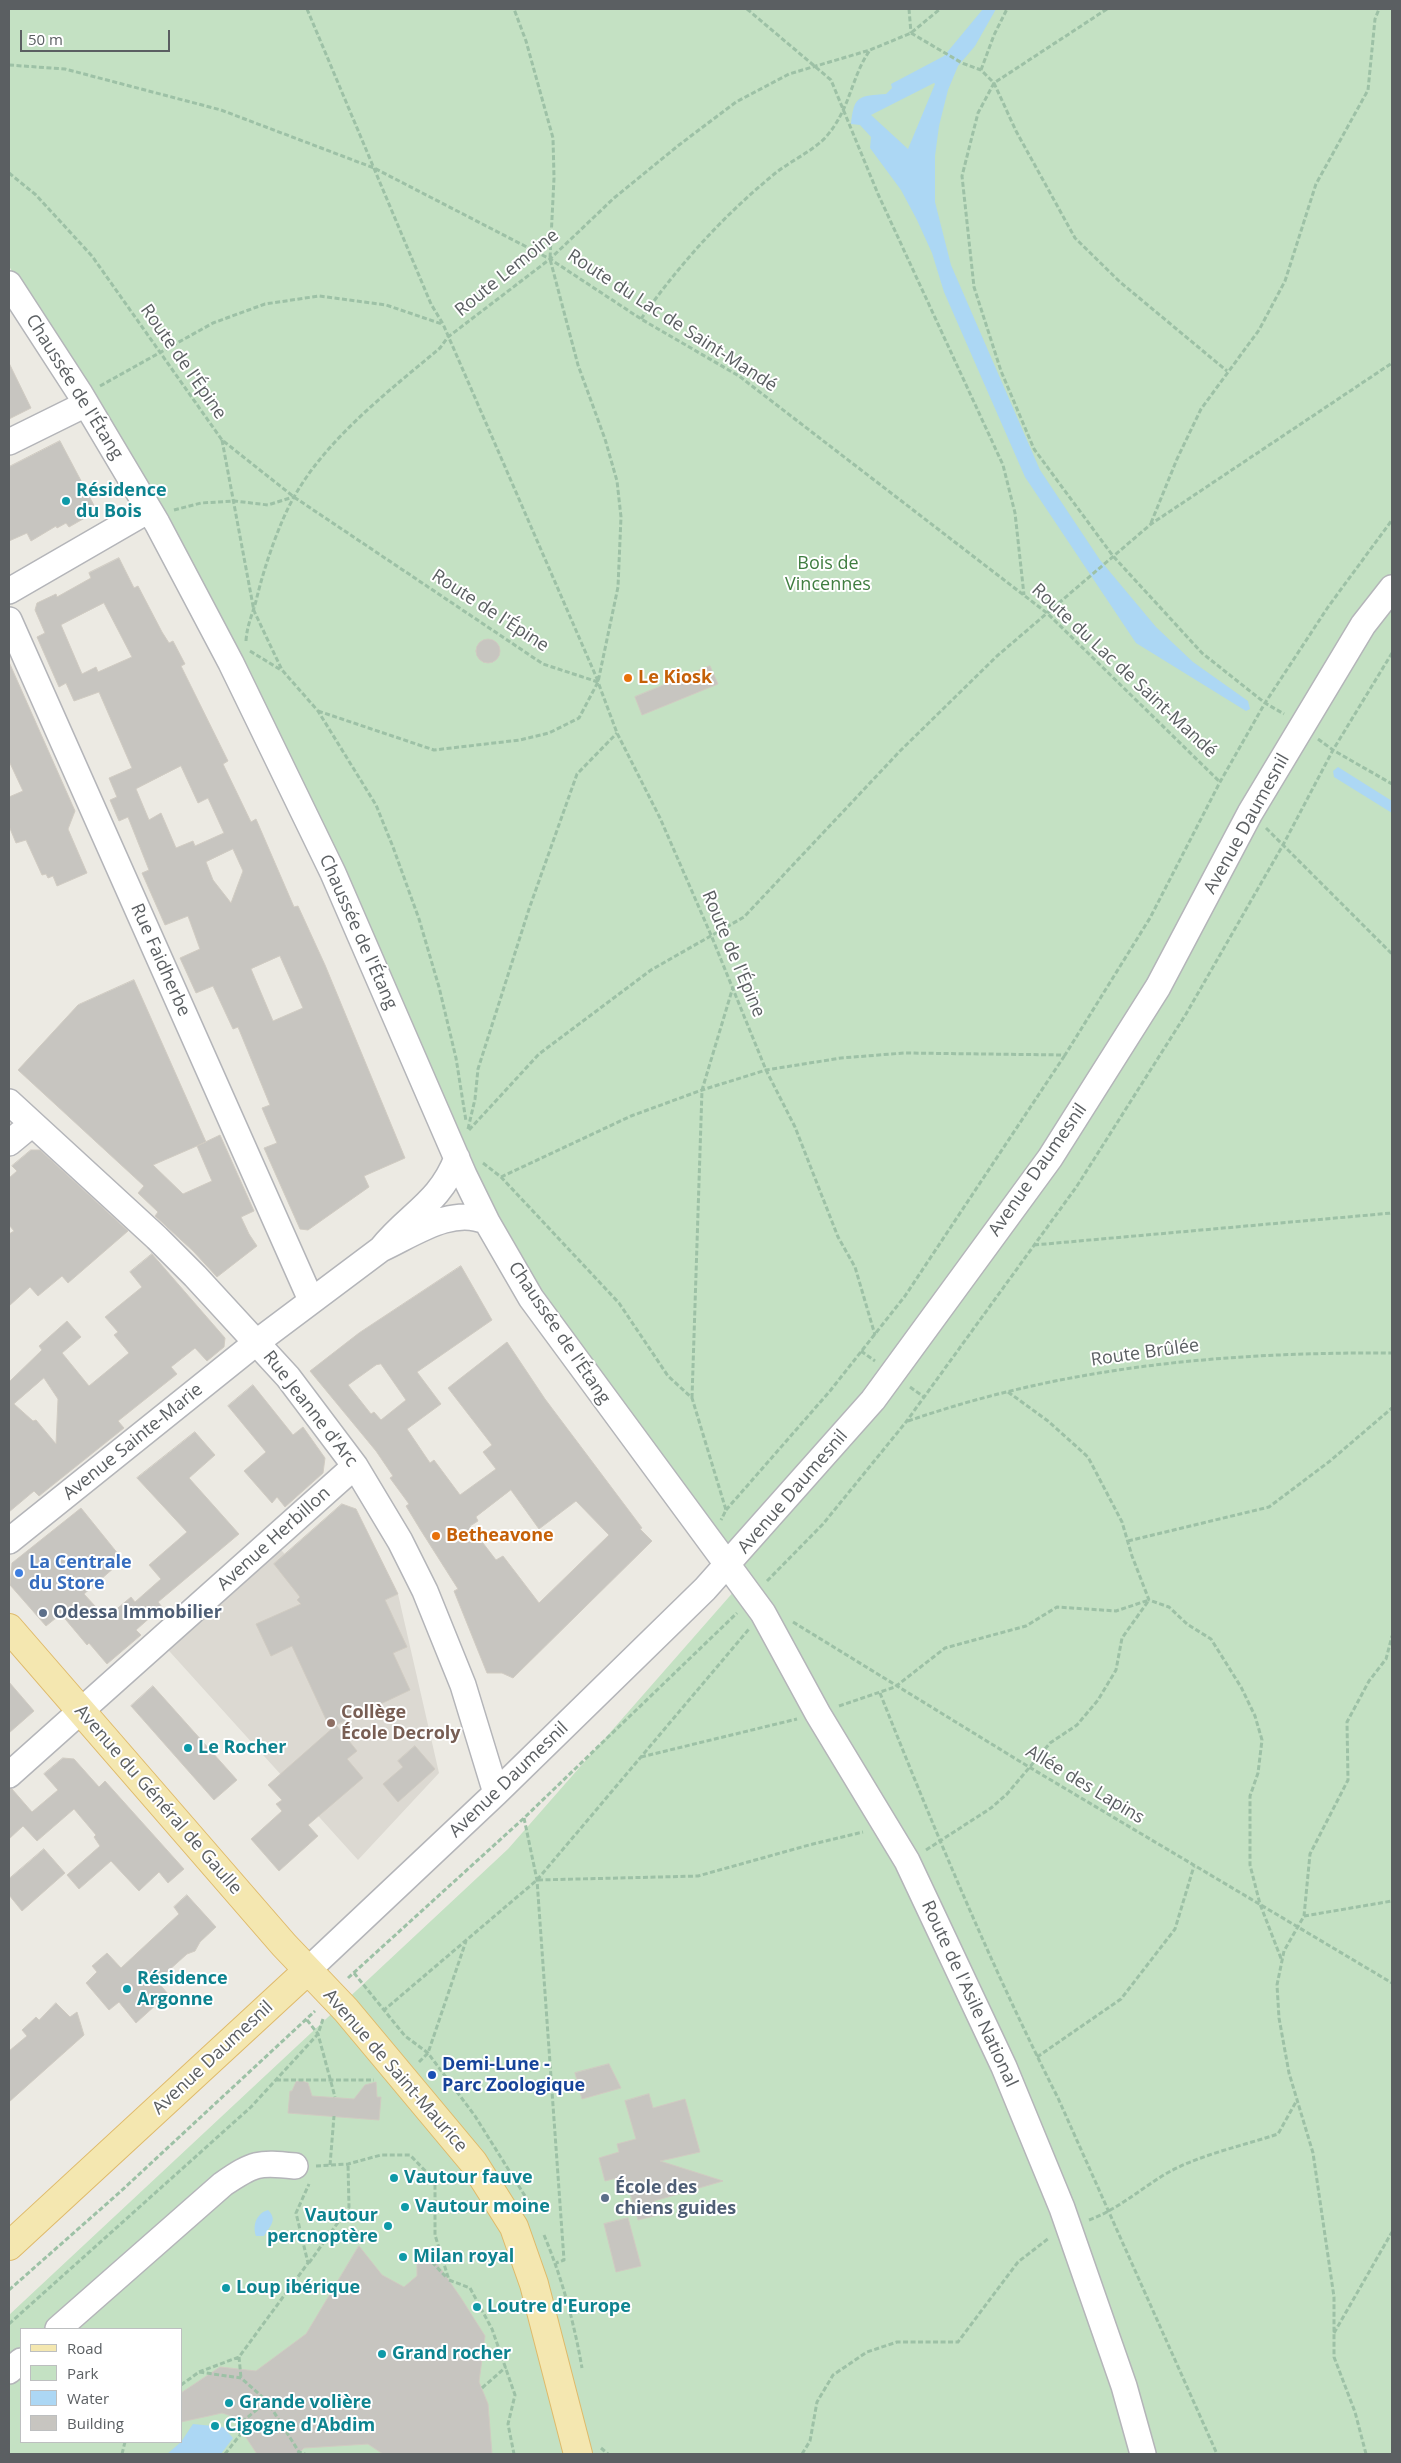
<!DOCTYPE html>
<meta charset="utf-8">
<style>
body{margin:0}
#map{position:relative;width:1401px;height:2463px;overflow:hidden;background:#eceae3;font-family:"Open Sans",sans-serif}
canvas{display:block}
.frame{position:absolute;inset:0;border:10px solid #5b5f62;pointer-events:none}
.legend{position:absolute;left:20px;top:2328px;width:162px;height:115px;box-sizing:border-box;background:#fff;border:1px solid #bdbfc0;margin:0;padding:6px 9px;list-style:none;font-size:15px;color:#5b5f62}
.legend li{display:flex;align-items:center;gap:10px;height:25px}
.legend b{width:25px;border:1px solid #bdbfc0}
.scale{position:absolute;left:20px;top:30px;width:150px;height:22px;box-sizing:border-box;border:2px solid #5b5f62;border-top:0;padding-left:6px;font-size:15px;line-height:18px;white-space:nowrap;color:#5b5f62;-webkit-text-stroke:4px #fff;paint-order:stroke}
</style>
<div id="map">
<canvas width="1401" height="2463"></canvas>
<div class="frame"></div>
<ul class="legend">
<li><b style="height:6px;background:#f4e7b0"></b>Road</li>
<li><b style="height:14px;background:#c4e1c3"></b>Park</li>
<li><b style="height:14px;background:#acd7f4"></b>Water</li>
<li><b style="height:14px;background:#c7c5c0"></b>Building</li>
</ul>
<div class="scale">50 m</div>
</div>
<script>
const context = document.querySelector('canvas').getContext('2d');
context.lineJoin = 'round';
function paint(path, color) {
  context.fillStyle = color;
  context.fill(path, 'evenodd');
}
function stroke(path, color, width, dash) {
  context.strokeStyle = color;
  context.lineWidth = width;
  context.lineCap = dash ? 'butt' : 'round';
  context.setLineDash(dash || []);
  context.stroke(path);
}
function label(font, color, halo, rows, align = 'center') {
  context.font = font + ' "Open Sans",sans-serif';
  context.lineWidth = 4;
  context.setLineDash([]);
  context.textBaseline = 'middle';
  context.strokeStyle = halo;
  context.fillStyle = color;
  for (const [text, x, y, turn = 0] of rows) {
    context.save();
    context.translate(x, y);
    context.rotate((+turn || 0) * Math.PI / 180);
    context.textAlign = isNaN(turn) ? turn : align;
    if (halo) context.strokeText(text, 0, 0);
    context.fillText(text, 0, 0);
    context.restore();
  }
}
const education = new Path2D(`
 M275 1543 343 1620 398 1594 439 1773 358 1860 161 1642Z`);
const green = new Path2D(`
 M9 9H1392V2454H9V2315L508 1849 750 1573 596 1373 514 1250 461 1141 463 1140 379 948 327 835 9 266ZM21 2329H181V2442H21Z`);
const water = new Path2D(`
 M983 9H996L975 46 958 66 948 90 939 126 935 156V202L951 265 1040 470 1100 560 1156 627 1193 662 1248 701 1250 709 1246 711 1136 643 1025 477 944 292 932 253 917 220 901 190 870 148 871 137 860 125 851 124C854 95 859 96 886 94L892 88 891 84 944 56ZM934 83 935 84 908 149 871 115Z
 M1338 767 1392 801V813L1334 777 1333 771Z
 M268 2210C278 2220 270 2226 264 2236H256C252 2225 257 2213 268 2210Z
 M193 2424 223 2427 233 2438 221 2454H167L181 2442Z`);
const building = new Path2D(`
 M9 363 31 408 9 419Z
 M60 441 97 511 69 527 66 523 57 528 56 526 31 541 27 533 9 541V467Z
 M119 558 134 588 138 586 162 632 169 643 173 641 185 664 181 666 228 761 223 764 238 795 251 822 256 819 294 907 298 906 325 965 405 1158 364 1176 369 1187 308 1230 300 1229 264 1148 277 1143 262 1108 270 1105 238 1027 233 1029 213 986 196 993 180 958 200 949 188 916 165 925 142 873 149 870 128 817 119 821 110 800 117 797 109 778 132 768 99 692 74 701 66 683 59 687 37 637 45 633 35 610 37 603 56 594 57 597 91 578 89 573ZM104 603 132 657 98 672 96 667 82 674 61 625ZM181 766 198 803 208 798 224 833 195 846 193 841 176 848 161 813 149 820 136 789ZM233 849 243 871 231 903 213 880 206 862ZM280 956 303 1008 273 1021 251 969Z
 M476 651a12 12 0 1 1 24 0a12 12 0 1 1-24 0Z
 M9 662 75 811 68 829 87 873 57 886 53 876 48 878 46 874 42 875 26 840 16 843 9 826V797L23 791 9 761Z
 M710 666 718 684 642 715 635 697Z
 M134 980 206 1142 153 1165 183 1194 212 1181 197 1146 220 1135 254 1211 241 1217 249 1234 257 1246 217 1277 193 1251 155 1216 158 1212 138 1193 144 1186 18 1070 78 1005Z
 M31 1150H40L128 1231 68 1283 62 1276 38 1296 30 1287 9 1306V1234L14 1231 9 1225V1178L17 1171 12 1166Z
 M152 1254 225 1338 224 1347 207 1361 195 1348 171 1367 177 1374 118 1421 124 1428 39 1496 34 1491 9 1512V1382L42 1350 39 1346 67 1321 81 1337 62 1353 89 1386 129 1353 114 1335 118 1332 105 1317 142 1287 130 1272ZM44 1378 58 1399 56 1444 36 1420 33 1421 14 1404Z
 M461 1266 492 1320 417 1372 441 1404 407 1429 430 1463 434 1460 460 1495 496 1469 483 1452 492 1445 448 1388 507 1342 545 1399 642 1528 640 1529 652 1541 513 1678 502 1673H487L454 1591 458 1589 420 1529 406 1506 409 1504 390 1478 393 1476 376 1451 310 1371 359 1333ZM381 1364 406 1400 381 1420 374 1412 371 1414 348 1385 376 1365ZM511 1490 539 1529 576 1501 609 1535 539 1603 503 1556 496 1560 470 1526 478 1521 476 1517Z
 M253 1385 293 1435 303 1427 325 1458 323 1473 285 1507 277 1497 272 1503 244 1471 266 1452 228 1406Z
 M195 1432 215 1455 189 1478 239 1534 158 1602 162 1607 136 1630 141 1635 107 1664 89 1643 87 1645 61 1614 46 1626 10 1585 12 1563 81 1508 123 1560 84 1594 106 1618 131 1597 135 1602 161 1579 149 1565 187 1532 137 1478Z
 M342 1504 356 1509 398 1594 385 1600 407 1647 393 1653 410 1690 336 1725 357 1751 347 1759 363 1778 308 1825 318 1836 279 1871 251 1839 282 1811 276 1804 282 1800 268 1785 335 1726 330 1728 292 1646 271 1656 256 1624 301 1604 297 1600 300 1597 274 1564Z
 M9 1682 34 1711 9 1733Z
 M153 1686 237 1780 214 1800 131 1706Z
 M415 1746 435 1769 398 1802 383 1784 403 1767 398 1761Z
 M63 1758 74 1759 99 1787 105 1781 184 1869 168 1883 159 1872 139 1891 111 1861 79 1889 67 1875 100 1846 94 1837 96 1835 74 1809 37 1841 23 1826 9 1839V1789H12L32 1812 58 1790 44 1774Z
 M44 1849 65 1873 22 1911 9 1895V1879Z
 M187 1895 216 1927 200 1942 195 1951 187 1954 157 1981 168 1994 136 2023 119 2002 109 2010 86 1983 97 1972 92 1966 107 1953 121 1968 179 1914 174 1907Z
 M56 2003 70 2017 77 2012 84 2035 9 2102V2051L27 2036 22 2030 36 2017 39 2020Z
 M609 2064 621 2088 582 2099 575 2073Z
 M302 2081 308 2083 312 2096 354 2099 365 2085 376 2082 377 2097H381L379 2120 288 2113 290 2091H292L296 2082Z
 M649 2094 653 2108 685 2099 700 2152 660 2161 723 2181 654 2201 658 2215 638 2220 625 2176 605 2181 599 2158 619 2152 617 2144 636 2139 625 2101Z
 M628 2218 641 2266 616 2272 604 2224Z
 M359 2246 382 2275 404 2287 417 2276V2260L436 2262 461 2298 485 2336 479 2382 488 2404 492 2454H383L368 2444 304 2448 298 2454H257L232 2416 222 2413 181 2422V2393L220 2367 256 2371 306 2334Z`);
const path = new Path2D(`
 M307 9 431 304 443 324 598 681
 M747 9 831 80 878 194 1003 465 1015 513 1024 595
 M909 9 911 33
 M1107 9 994 83 978 113 962 176 974 287 1001 371 1034 449 1113 556 1202 653 1265 703 1284 714
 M911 33 962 63 981 70 994 83 1016 131 1075 238 1120 282 1227 371
 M9 65 65 69 221 110 374 168 550 259 641 319 739 376 1047 613 1220 782
 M981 70 994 35 1007 9
 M9 173 36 195 92 256 222 440 294 497 543 664 598 682 617 733 660 818 711 935 766 1070 795 1127 838 1237 855 1267 875 1335
 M641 319C678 266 722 217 772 176 788 162 810 153 825 138 851 109 850 79 870 50
 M100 386 213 323 265 304 319 296 386 305 442 324
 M222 440 254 611 282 670 318 711 376 805 393 847 419 919 439 987 456 1058 466 1121
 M174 510 201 503 235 501 268 505 293 497
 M1151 523 1177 459 1201 409 1259 330 1285 281 1316 184 1368 90 1375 19 1379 9
 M246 641C247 624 253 614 257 597 264 568 279 523 294 497 327 438 389 391 440 348L448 337 550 259 614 198 679 145 736 102 789 74 870 50 911 33 940 9
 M250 651 281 670
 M318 711 434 750 520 740 549 733 579 718 598 682 618 587 621 517 617 481 605 439 578 365 550 259 554 178 553 138 526 41 514 9
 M1318 739 1333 750 1392 784
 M1266 828 1392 954
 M468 1129 475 1099 478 1069 529 909 577 774 617 733
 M469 1130 539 1054 651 970 744 917 900 751 997 656 1151 524 1392 363
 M483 1163 501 1177 619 1303 668 1376 692 1398 726 1510 721 1520
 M501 1177 631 1116 702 1090 766 1070 841 1058 904 1053 1065 1055 1150 918 1220 782 1265 703 1328 607 1392 520
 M1034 1245 1392 1213
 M861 1351 875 1361
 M910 1387 924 1397
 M1008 1392 1048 1421 1088 1457 1122 1522 1132 1556 1149 1600 1169 1607 1187 1624 1211 1639 1241 1687 1255 1716 1262 1740 1258 1773 1250 1796V1865L1260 1904 1282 1961
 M692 1398 702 1090 733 987
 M908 1421C1067 1366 1225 1352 1392 1353
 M726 1510 830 1391 905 1296 1065 1055
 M1128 1541 1269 1507 1330 1461 1392 1408
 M767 1581 823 1524 906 1422 1077 1186 1186 1014 1283 845 1333 750 1392 653
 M793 1622 1029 1767 1392 1983
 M880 1693C934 1829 991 1966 1058 2098L1217 2454
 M839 1706 895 1687 945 1648 1026 1626 1057 1607 1116 1611 1149 1600
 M641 1757 797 1719
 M524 1818 537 1880 564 2260 556 2263
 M926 1850 991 1808 1007 1794 1050 1743 1077 1725 1098 1700 1116 1670 1122 1638 1149 1600
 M538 1880 698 1876 809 1845 863 1832
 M1304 1916 1392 1901
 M354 1973 405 2036 428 2053 475 2116 530 2204
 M348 1978 524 1818 737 1613
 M383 2011 537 1880 749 1629
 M307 2020 318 2034 335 2097
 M1037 2057 1121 1999 1175 1929 1194 1866
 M419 2062 428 2053 466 1941
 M276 2080H374
 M330 2165 334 2116
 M316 2166 348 2164 381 2155H410L435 2181V2235L449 2280 470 2288 492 2329 515 2395 508 2424 514 2454
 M1089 2220C1119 2209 1141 2188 1169 2172 1202 2154 1242 2146 1278 2134L1297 2100
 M544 2235C562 2278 574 2322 582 2368
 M432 2262 447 2278
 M309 2263 349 2207 348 2164
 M9 2290 120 2192 315 2011
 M9 2324 251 2107 318 2034 323 2019
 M1334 2333 1392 2232
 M239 2357 241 2378
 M199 2372 239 2357 308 2263 296 2213 309 2184
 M181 2385 199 2372 241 2378 267 2401 299 2452
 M482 2388 506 2367
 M601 2448 608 2454
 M122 2454 125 2442
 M225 2454 240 2435 242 2422 267 2401
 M298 2454 299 2452 305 2454
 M802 2454 810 2441 817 2402 833 2375 867 2352 897 2342H958L1018 2262 1049 2238
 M1366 2454 1355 2412 1334 2357V2297L1313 2153 1289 2073 1279 2018 1277 1985 1284 1951 1304 1916 1310 1854 1348 1780 1347 1722 1369 1681 1386 1659 1392 1636`);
const minor = new Path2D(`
 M9 284 79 392 157 523 231 663 333 873 464 1175 487 1222 531 1298 763 1613 818 1714 907 1861 1004 2067 1062 2208 1124 2386 1143 2454
 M9 442 86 404
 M9 591 149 510
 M9 620 311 1300
 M9 1102 157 1238 195 1276 288 1377 355 1466 400 1541 425 1591 463 1685 496 1793
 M9 1143 32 1124
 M457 1158C440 1203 409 1214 381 1249 412 1235 453 1205 487 1222
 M9 1541 257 1342 381 1249
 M9 1775 355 1466
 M307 1971 496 1793 705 1589 873 1400 1050 1158 1158 987 1250 813 1363 625 1392 588
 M58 2329 223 2184C254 2163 258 2162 295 2166
 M9 2371 21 2361`);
const major = new Path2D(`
 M9 1628 284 1945 346 2010 473 2162 514 2227 534 2284 578 2454
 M9 2246 307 1971`);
const markers = [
 [66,501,5,"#0f9aa8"],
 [628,678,5,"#e8710a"],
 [436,1536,5,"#e8710a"],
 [19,1573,5,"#3f7fe0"],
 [43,1613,5,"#5c6f8a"],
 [331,1723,5,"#8d6e63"],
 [188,1748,5,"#0f9aa8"],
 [127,1989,5,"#0f9aa8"],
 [432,2075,5,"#1a4fb4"],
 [394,2178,5,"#0f9aa8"],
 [605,2198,5,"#5c6f8a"],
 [405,2207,5,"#0f9aa8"],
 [388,2226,5,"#0f9aa8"],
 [403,2257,5,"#0f9aa8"],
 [226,2288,5,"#0f9aa8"],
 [477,2307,5,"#0f9aa8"],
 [382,2354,5,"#0f9aa8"],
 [229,2403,5,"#0f9aa8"],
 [215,2426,5,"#0f9aa8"]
];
const streetNames = [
 ["Route Lemoine",507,273,-39],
 ["Route du Lac de Saint-Mandé",672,321,33],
 ["Route de l'Épine",183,362,55],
 ["Chaussée de l'Étang",74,387,58],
 ["Route de l'Épine",490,611,33],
 ["Route du Lac de Saint-Mandé",1124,671,43],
 ["Avenue Daumesnil",1247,824,-61],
 ["Chaussée de l'Étang",358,932,66],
 ["Route de l'Épine",733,954,67],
 ["Rue Faidherbe",160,960,66],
 ["Avenue Daumesnil",1038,1170,-55],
 ["Chaussée de l'Étang",559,1333,56],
 ["Route Brûlée",1145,1353,-8],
 ["Rue Jeanne d'Arc",310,1409,52],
 ["Avenue Sainte-Marie",133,1442,-39],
 ["Avenue Daumesnil",793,1492,-49],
 ["Avenue Herbillon",274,1539,-42],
 ["Avenue Daumesnil",509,1780,-44],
 ["Allée des Lapins",1085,1785,31],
 ["Avenue du Général de Gaulle",158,1800,49],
 ["Route de l'Asile National",969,1994,65],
 ["Avenue Daumesnil",213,2058,-43],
 ["Avenue de Saint-Maurice",395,2071,49]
];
const cultureNames = [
 ["Résidence",76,491],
 ["du Bois",76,512],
 ["Le Rocher",198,1748],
 ["Résidence",137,1979],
 ["Argonne",137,2000],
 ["Vautour fauve",404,2178],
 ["Vautour moine",415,2207],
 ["Vautour",378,2216,"right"],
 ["percnoptère",378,2237,"right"],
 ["Milan royal",413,2257],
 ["Loup ibérique",236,2288],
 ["Loutre d'Europe",487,2307],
 ["Grand rocher",392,2354],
 ["Grande volière",239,2403],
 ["Cigogne d'Abdim",225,2426]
];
const parkNames = [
 ["Bois de",828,564],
 ["Vincennes",828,585]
];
const foodNames = [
 ["Le Kiosk",638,678],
 ["Betheavone",446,1536]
];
const shopNames = [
 ["La Centrale",29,1563],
 ["du Store",29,1584]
];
const serviceNames = [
 ["Odessa Immobilier",53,1613],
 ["École des",615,2188],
 ["chiens guides",615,2209]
];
const educationNames = [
 ["Collège",341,1713],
 ["École Decroly",341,1734]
];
const transitNames = [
 ["Demi-Lune -",442,2065],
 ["Parc Zoologique",442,2086]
];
paint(education, '#dcd9d2');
paint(green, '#c4e1c3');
paint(water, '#acd7f4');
paint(building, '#c7c5c0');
stroke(building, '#d0cbc2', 1);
stroke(minor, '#b4b5b9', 28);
stroke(major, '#dfba6a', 30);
stroke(path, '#9dc1a6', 3, [5, 2.5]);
stroke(minor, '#fff', 25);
stroke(major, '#f4e7b0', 28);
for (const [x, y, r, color] of markers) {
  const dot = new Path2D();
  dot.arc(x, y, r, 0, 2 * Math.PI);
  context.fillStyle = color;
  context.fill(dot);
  stroke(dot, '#fff', 2);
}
label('18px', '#5b5f62', '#fff', streetNames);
label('bold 18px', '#0d838f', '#fff', cultureNames, 'left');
label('18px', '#3f7d40', '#fff', parkNames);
label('bold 18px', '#c56008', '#fff', foodNames, 'left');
label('bold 18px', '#366cbe', '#fff', shopNames, 'left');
label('bold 18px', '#4e5e75', '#fff', serviceNames, 'left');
label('bold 18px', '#785e54', '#fff', educationNames, 'left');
label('bold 18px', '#164399', '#fff', transitNames, 'left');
</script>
